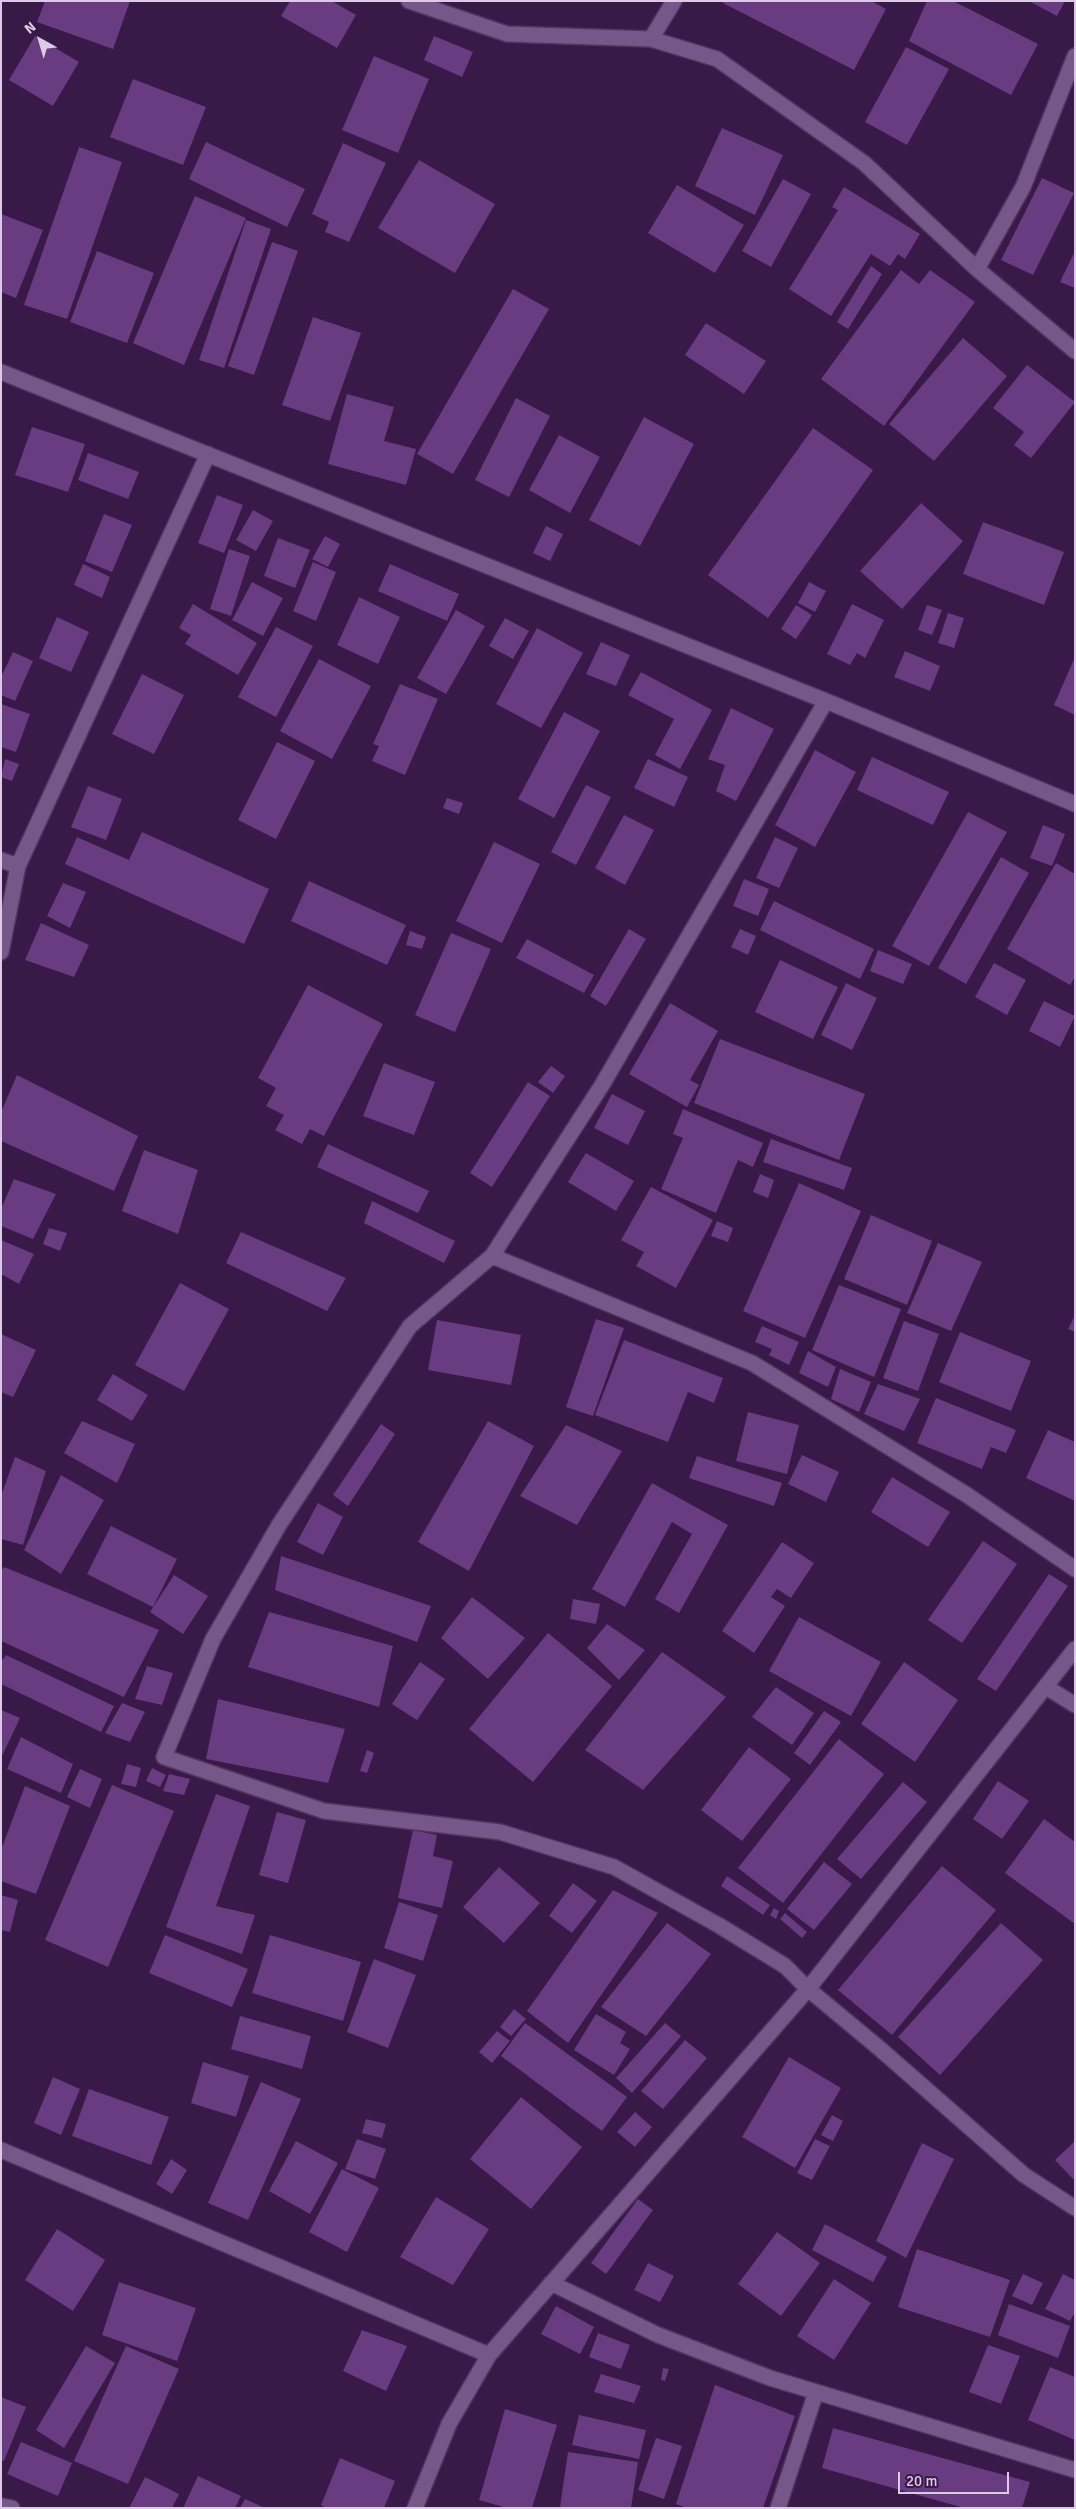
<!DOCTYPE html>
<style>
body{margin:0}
#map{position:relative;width:1076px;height:2509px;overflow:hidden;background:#381947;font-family:Signika,sans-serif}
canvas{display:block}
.frame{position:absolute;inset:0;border:2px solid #dccae7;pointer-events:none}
.north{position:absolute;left:15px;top:15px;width:50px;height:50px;-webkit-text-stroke:4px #381947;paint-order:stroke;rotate:321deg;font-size:14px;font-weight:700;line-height:20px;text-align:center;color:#dccae7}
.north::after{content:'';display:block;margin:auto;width:18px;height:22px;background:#dccae7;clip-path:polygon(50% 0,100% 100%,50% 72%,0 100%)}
.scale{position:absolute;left:898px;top:2472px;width:111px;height:22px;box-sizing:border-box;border:2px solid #dccae7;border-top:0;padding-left:6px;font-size:15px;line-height:18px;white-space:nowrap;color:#dccae7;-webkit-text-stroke:4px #381947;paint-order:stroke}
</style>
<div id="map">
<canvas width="1076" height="2509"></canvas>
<div class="frame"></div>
<div class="north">N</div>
<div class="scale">20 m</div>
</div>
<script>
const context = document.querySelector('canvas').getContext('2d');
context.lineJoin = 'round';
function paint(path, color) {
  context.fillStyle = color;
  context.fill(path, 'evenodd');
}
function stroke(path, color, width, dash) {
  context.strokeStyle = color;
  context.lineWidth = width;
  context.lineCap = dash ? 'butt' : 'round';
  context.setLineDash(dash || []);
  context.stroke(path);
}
const building = new Path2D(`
 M45 1H130L113 49 37 22Z
 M290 1H332L356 15 337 48 281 16Z
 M724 1H871L886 9 854 70 723 3Z
 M927 1H953L1038 44 1011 95 909 41Z
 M1029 1H1065L1057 16Z
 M35 36 79 62 53 106 9 80Z
 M434 36 473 52 462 77 424 60Z
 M906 47 949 69 907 145 865 122Z
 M374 56 429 79 398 153 342 130Z
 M133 79 206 107 183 165 110 137Z
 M722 128 783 155 755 215 695 186Z
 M206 142 305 189 287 227 189 179Z
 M343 143 386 163 349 242 325 232 329 222 312 214Z
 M79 147 122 162 67 319 24 305Z
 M419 160 495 204 455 273 378 228Z
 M1042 178 1074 193 1033 275 1001 260Z
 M783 179 811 194 771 267 742 251Z
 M677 185 744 225 715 273 648 233Z
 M844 187 920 234 905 259 898 254 890 266 871 254 831 316 789 289 838 210 832 207Z
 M195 196 246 218 184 365 133 343Z
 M1 214 43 230 16 298 1 292Z
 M246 220 271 229 224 368 199 360Z
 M272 242 298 251 254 375 228 366Z
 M97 251 154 273 127 343 70 322Z
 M1075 251V288L1060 282Z
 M871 266 882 274 848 329 837 322Z
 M901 270 919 284 930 270 975 302 884 426 821 379Z
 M513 289 549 309 453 474 417 454Z
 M313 317 361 333 330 421 282 405Z
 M706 323 766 361 744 394 685 355Z
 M963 338 1007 376 934 461 889 424Z
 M1027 365 1075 402 1031 458 1014 445 1024 432 993 408Z
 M347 394 394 407 384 441 416 449 406 485 328 464Z
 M516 398 550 416 509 497 475 480Z
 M644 417 694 444 640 546 589 520Z
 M32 427 85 444 68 492 15 475Z
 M813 428 873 470 768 618 708 575Z
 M559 435 600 457 570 513 529 490Z
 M88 453 139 472 128 499 78 480Z
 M217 495 243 505 224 553 198 543Z
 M921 503 963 541 902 609 860 571Z
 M253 510 273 521 256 551 236 540Z
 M104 514 132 525 112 572 85 561Z
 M983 522 1064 552 1044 605 963 574Z
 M546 526 563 534 550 561 533 553Z
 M325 536 340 544 328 567 312 559Z
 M278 538 310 550 295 588 264 576Z
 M229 549 250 556 231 616 210 609Z
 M313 562 336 572 316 621 293 611Z
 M83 564 110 577 102 598 74 585Z
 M390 564 459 594 447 621 378 591Z
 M252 582 283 598 263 636 232 620Z
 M809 582 826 591 815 612 798 603Z
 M359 597 400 617 378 664 337 645Z
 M193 604 257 643 238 675 185 644 191 635 179 628Z
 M852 604 884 620 865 658 857 653 850 665 827 654Z
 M796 605 812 615 796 639 781 629Z
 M927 605 942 610 932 635 918 630Z
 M456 610 485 626 446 694 417 678Z
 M948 613 964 618 954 648 938 643Z
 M57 617 89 632 71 672 39 658Z
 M505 618 529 631 513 659 489 646Z
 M276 627 313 646 276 717 238 697Z
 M537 628 583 653 541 728 496 704Z
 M601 642 630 655 616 686 586 674Z
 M905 651 940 666 930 691 894 677Z
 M13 652 33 661 15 701 1 695V677Z
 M1075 657V715L1054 705Z
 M319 659 371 686 332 759 280 731Z
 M641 672 712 710 680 769 655 755 674 719 628 695Z
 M142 674 184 695 154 754 112 734Z
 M400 684 438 699 405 775 372 761 379 746 373 744Z
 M1 704 30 714 16 752 1 747Z
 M731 708 774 729 736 801 716 791 725 765 708 759Z
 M564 712 600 731 554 818 518 799Z
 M277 742 315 761 276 839 238 820Z
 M815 750 856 772 815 847 775 825Z
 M872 757 949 792 933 825 857 790Z
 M5 759 19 764 12 781 1 777Z
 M648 759 688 777 674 807 634 788Z
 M586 785 611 797 576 865 551 852Z
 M88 786 122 799 106 840 71 827Z
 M447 798 463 803 459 814 443 808Z
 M968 812 1007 832 929 966 892 946Z
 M624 815 654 830 625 885 595 868Z
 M1043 825 1065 834 1052 866 1030 858Z
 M142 832 269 889 244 944 65 864 77 837 129 860Z
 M775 837 798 848 779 888 756 878Z
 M494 842 540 864 502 943 456 921Z
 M1001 857 1029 873 966 984 938 968Z
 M1056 863 1075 874V977L1070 985 1007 949Z
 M744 879 769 889 758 916 733 906Z
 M309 881 406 925 387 965 291 921Z
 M63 883 86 892 70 928 47 916Z
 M774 901 874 949 860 979 760 930Z
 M41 923 89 945 74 977 25 960Z
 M629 929 646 939 606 1006 590 996Z
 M740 929 756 936 748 955 731 947Z
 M410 931 426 937 422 949 406 945Z
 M451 933 491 949 455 1032 415 1015Z
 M527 939 594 975 584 993 516 958Z
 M878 950 912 964 903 984 870 971Z
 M780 960 838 987 813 1039 755 1012Z
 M994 963 1026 980 1007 1015 975 997Z
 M846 983 877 998 852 1050 821 1035Z
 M308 985 383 1024 324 1136 310 1129 302 1144 275 1130 284 1115 266 1106 276 1088 258 1078Z
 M1044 1001 1075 1016 1060 1047 1029 1031Z
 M670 1003 718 1031 690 1080 699 1085 687 1107 629 1074Z
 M720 1039 865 1094 839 1160 694 1103Z
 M384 1063 435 1082 414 1135 363 1116Z
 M551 1066 565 1076 553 1093 538 1082Z
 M17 1075 138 1136 114 1191 1 1141V1112Z
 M528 1082 550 1096 492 1187 470 1173Z
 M612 1094 645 1111 628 1145 594 1128Z
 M683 1109 763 1143 753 1167 738 1160 716 1213 661 1189 683 1138 673 1134Z
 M771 1139 852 1168 844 1190 763 1162Z
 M328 1144 429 1191 418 1213 317 1167Z
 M144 1150 198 1170 178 1234 122 1211Z
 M586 1153 634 1181 616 1211 568 1182Z
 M760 1174 774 1180 768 1198 753 1192Z
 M14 1179 56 1194 33 1239 1 1226V1209Z
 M799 1183 861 1211 805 1338 743 1311Z
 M651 1187 713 1220 676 1288 636 1266 644 1252 621 1240Z
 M372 1201 455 1241 444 1263 364 1223Z
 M871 1215 932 1241 907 1305 844 1279Z
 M717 1221 733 1228 728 1242 711 1236Z
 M49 1228 67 1233 60 1251 43 1244Z
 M241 1232 346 1278 327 1311 226 1263Z
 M1 1240 34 1254 19 1284 1 1274Z
 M938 1243 982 1262 951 1331 907 1313Z
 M180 1283 229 1309 184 1391 135 1365Z
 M839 1285 901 1309 874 1377 812 1350Z
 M1075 1315V1332L1068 1329Z
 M596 1319 624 1328 593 1416 566 1407Z
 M437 1320 521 1335 511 1385 428 1370Z
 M904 1321 939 1334 918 1391 883 1378Z
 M762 1326 799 1342 789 1365 769 1355 772 1349 755 1342Z
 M960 1332 1031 1361 1011 1411 939 1382Z
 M1 1334 36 1350 13 1397 1 1392Z
 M624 1340 723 1378 714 1403 688 1392 668 1442 595 1415Z
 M808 1351 836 1367 828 1387 799 1373Z
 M840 1369 871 1382 859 1412 831 1399Z
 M113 1374 148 1395 132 1421 97 1400Z
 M878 1384 920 1399 904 1431 864 1414Z
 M936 1398 1016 1430 1006 1453 991 1447 982 1469 917 1443Z
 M748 1412 799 1425 787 1474 736 1461Z
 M82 1421 135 1444 117 1483 64 1453Z
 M488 1421 534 1446 469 1571 418 1542Z
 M381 1424 395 1434 348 1506 333 1495Z
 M566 1425 622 1451 577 1525 520 1496Z
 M1048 1430 1075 1442V1501L1026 1478Z
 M802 1455 839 1472 826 1502 788 1484Z
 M697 1456 782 1483 774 1506 689 1478Z
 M15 1457 46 1471 23 1545 1 1539V1496Z
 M61 1475 104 1500 61 1574 24 1550Z
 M892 1477 950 1512 928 1547 871 1512Z
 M652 1483 728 1525 679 1613 655 1599 692 1534 672 1522 625 1607 592 1589Z
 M318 1503 343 1517 323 1555 297 1542Z
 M111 1526 177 1559 153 1607 87 1574Z
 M983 1541 1017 1564 962 1643 928 1620Z
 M782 1542 814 1563 791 1598 777 1589 771 1597 785 1606 754 1653 722 1631Z
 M281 1556 431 1606 417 1642 275 1590Z
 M4 1567 159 1630 124 1697 1 1641V1571Z
 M1049 1574 1068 1586 996 1691 977 1679Z
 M174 1575 208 1596 183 1634 150 1612Z
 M472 1597 525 1638 488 1679 441 1638Z
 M573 1599 600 1604 596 1624 570 1619Z
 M269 1612 393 1646 379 1707 248 1667Z
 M799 1617 881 1662 851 1716 769 1671Z
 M607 1624 645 1650 619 1680 587 1648Z
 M548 1633 612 1686 533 1782 469 1729Z
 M662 1652 726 1697 643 1790 585 1750Z
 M6 1655 114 1706 101 1732 1 1684V1662Z
 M420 1662 445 1679 417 1720 392 1704Z
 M904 1662 958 1700 915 1762 861 1724Z
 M147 1666 173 1673 162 1705 135 1699Z
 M776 1687 814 1713 792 1745 752 1717Z
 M218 1699 345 1729 328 1783 206 1759Z
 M122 1703 145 1712 130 1742 105 1733Z
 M1 1710 20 1718 1 1758Z
 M824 1711 841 1722 810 1765 794 1753Z
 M21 1737 73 1764 61 1793 7 1769Z
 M839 1739 884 1774 783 1903 738 1868Z
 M749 1747 791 1779 742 1841 701 1810Z
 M367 1750 374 1753 367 1773 360 1771Z
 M127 1764 141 1768 136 1787 121 1784Z
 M152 1768 166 1775 160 1787 146 1781Z
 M80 1769 102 1779 90 1808 67 1797Z
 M169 1774 190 1779 184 1795 163 1791Z
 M998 1781 1029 1801 1002 1839 973 1819Z
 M903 1782 927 1802 861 1879 837 1859Z
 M112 1785 174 1811 108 1967 45 1940Z
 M25 1786 70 1806 36 1894 1 1881V1850Z
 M216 1794 250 1806 216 1906 255 1915 242 1954 166 1927Z
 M277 1812 306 1820 288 1883 259 1875Z
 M1044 1819 1075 1842V1924L1005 1873Z
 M413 1830 437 1835 433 1856 453 1861 442 1908 398 1898Z
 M824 1862 852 1884 814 1930 787 1909Z
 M942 1866 996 1910 892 2035 838 1990Z
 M499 1867 540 1903 504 1943 463 1907Z
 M727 1876 770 1905 763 1915 721 1886Z
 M573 1883 597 1901 572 1933 549 1916Z
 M613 1890 658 1913 568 2043 527 2011Z
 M1 1895 18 1900 10 1932 1 1930Z
 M399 1902 438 1915 423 1961 384 1948Z
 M774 1908 779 1911 776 1919 770 1915Z
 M785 1913 807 1932 802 1938 780 1919Z
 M667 1923 711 1954 646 2036 601 2007Z
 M1001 1923 1043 1960 940 2075 898 2037Z
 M165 1935 248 1969 232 2007 149 1973Z
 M270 1935 361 1962 343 2021 252 1993Z
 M374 1959 416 1975 388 2048 347 2032Z
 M514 2009 526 2019 511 2036 500 2027Z
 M596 2014 626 2032 620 2043 630 2049 614 2075 574 2050Z
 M240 2016 311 2036 302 2069 231 2049Z
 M525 2023 627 2097 602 2131 501 2056Z
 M665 2023 681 2036 632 2093 616 2078Z
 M497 2031 510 2041 492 2063 479 2052Z
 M685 2040 707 2058 663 2109 641 2091Z
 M789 2057 841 2088 795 2168 742 2137Z
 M203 2062 249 2076 236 2117 191 2103Z
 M53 2077 80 2089 61 2135 34 2123Z
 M261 2082 301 2099 248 2220 208 2203Z
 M89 2089 169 2117 151 2165 72 2136Z
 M521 2097 582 2147 531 2209 470 2159Z
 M635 2112 652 2127 635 2147 617 2132Z
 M832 2115 843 2121 833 2141 821 2135Z
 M366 2119 386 2124 382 2138 362 2133Z
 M357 2139 386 2149 375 2179 345 2169Z
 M815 2139 830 2146 812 2180 797 2173Z
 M296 2141 338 2163 310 2214 269 2191Z
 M1075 2141V2181L1055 2160Z
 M922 2143 954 2159 906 2258 876 2241Z
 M171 2159 187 2170 172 2194 156 2184Z
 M342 2169 379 2188 347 2252 309 2232Z
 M436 2197 489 2229 453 2285 400 2257Z
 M638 2199 653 2210 606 2274 591 2263Z
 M825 2224 887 2257 873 2282 812 2250Z
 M57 2229 105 2260 73 2311 25 2280Z
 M777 2232 820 2263 781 2316 738 2284Z
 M917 2249 1010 2280 990 2337 898 2307Z
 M648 2263 674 2276 660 2302 634 2290Z
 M1023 2274 1043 2283 1032 2305 1012 2296Z
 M1063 2274 1075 2280V2312L1070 2321 1045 2309Z
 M834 2279 871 2303 834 2360 797 2336Z
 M119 2282 196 2308 177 2361 102 2335Z
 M1009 2304 1070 2326 1058 2358 998 2335Z
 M556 2306 594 2327 580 2354 541 2334Z
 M362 2330 407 2346 386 2391 343 2371Z
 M598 2333 630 2345 621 2369 589 2357Z
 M988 2345 1020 2356 1001 2404 969 2392Z
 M86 2346 115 2363 64 2448 36 2430Z
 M126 2346 179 2369 128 2484 74 2461Z
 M1050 2367 1075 2377V2440L1028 2420Z
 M663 2368 669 2369 665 2381 661 2380Z
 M601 2374 641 2386 634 2403 594 2392Z
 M715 2385 795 2416 763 2508H687L676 2504Z
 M1 2397 26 2407 4 2461 1 2460Z
 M505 2409 557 2425 532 2508H507L479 2500Z
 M579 2415 646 2430 639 2459 572 2445Z
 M833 2428 1030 2482 1022 2508H964L822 2468Z
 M656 2438 682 2446 664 2499 638 2490Z
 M21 2442 72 2463 58 2496 7 2474Z
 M568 2452 638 2462 631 2508 560 2507Z
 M340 2458 395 2481 384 2508H326L321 2505Z
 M198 2476 241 2496 235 2508H183Z
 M145 2477 179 2494 172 2508H129Z
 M245 2499 265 2508H240Z`);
const minor = new Path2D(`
 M409 1 507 34 651 39 717 59 864 163 977 269 1075 351
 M651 39 674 1
 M977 269 1023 187 1075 56
 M1 372 826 701 1075 804
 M826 701 602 1085 492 1256 410 1326 279 1525 213 1639 164 1757 324 1811 500 1832 614 1867 720 1926 785 1966 808 1989 879 2048 1024 2175 1075 2208
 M1 860 18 866
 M1 952 18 866 208 454
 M492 1256 752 1363 967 1495 1075 1569
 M1046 1687 1075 1705
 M1 2150 489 2355
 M551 2283 658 2335 770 2378 1075 2470
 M1 2506 12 2508
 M415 2508 449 2424 489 2355 808 1989 1075 1649
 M778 2508 816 2392`);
paint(building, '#693b80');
stroke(minor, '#50355d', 18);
stroke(minor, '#775689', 15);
</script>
